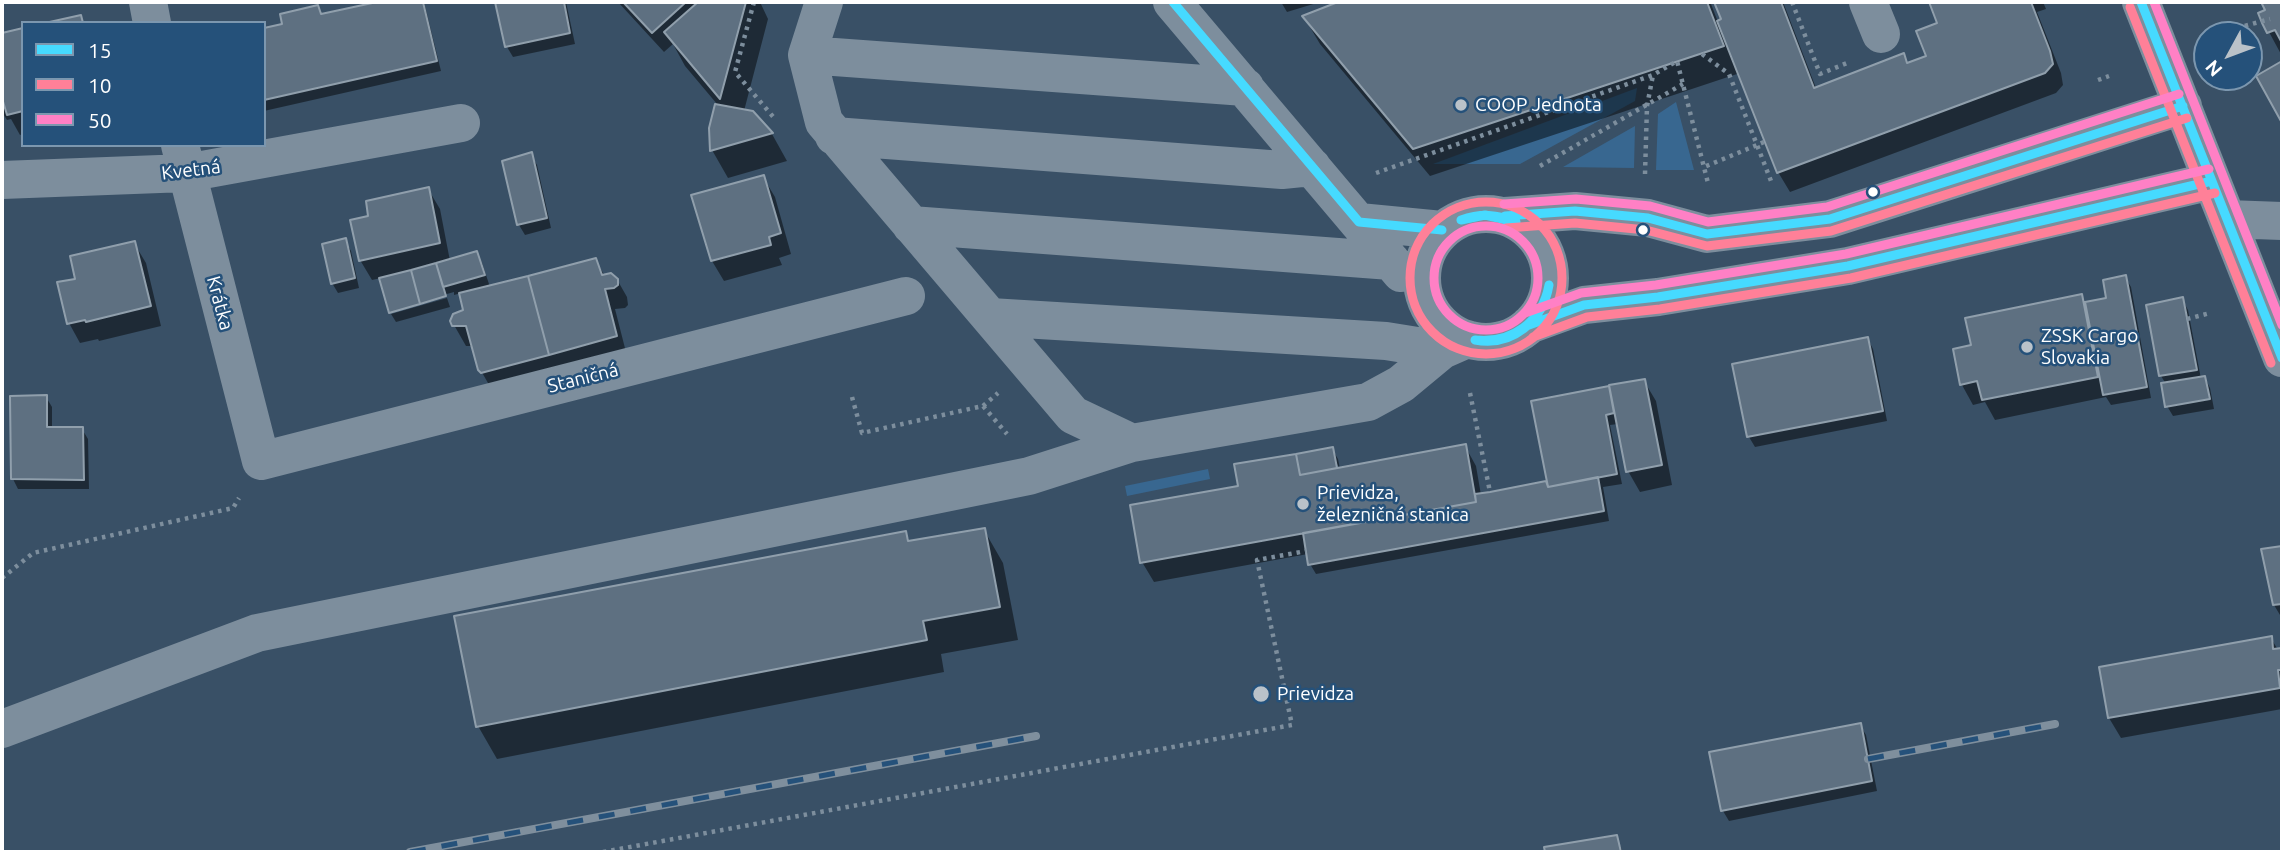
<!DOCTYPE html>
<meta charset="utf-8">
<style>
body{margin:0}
#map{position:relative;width:2284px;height:854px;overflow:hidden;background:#395066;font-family:Ubuntu,sans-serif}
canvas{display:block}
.frame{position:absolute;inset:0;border:4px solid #fff;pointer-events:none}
.legend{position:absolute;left:21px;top:21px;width:245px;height:126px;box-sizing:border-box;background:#25517a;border:2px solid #7c97af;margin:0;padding:9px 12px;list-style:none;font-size:21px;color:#fff}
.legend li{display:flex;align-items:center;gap:14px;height:35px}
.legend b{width:35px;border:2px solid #7c97af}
.north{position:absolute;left:2193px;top:21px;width:70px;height:70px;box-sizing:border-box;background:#25517a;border:2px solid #7c97af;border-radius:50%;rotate:229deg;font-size:19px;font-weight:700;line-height:28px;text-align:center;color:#fff}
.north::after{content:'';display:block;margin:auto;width:24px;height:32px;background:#bac2c9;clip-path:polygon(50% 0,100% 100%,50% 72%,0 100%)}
</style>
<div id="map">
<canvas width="2284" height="854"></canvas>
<div class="frame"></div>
<ul class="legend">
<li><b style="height:9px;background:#46daff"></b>15</li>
<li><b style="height:9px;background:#ff8098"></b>10</li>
<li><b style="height:9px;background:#ff80c5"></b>50</li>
</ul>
<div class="north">N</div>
</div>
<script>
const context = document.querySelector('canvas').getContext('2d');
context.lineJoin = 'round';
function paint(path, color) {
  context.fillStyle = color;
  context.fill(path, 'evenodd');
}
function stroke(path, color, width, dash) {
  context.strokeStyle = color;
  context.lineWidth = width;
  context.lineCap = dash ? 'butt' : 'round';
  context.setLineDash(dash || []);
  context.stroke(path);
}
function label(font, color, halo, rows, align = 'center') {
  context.font = font + ' Ubuntu,sans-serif';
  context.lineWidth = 5;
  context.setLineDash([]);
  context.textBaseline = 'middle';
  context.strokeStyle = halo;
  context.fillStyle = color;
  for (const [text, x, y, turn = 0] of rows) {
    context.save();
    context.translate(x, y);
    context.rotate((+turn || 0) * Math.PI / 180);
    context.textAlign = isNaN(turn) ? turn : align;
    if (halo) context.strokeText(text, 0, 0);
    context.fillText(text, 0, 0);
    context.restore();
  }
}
const green = new Path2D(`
 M1637 88 1635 101 1520 164H1433Z
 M1676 102 1694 170H1656L1658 114Z
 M1635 126 1634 168 1563 167Z
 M1208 469 1210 479 1127 496 1125 486Z`);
const shadow = new Path2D(`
 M386 2H424L441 71 264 111V30L284 26 318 7 322 16Z
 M497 2H566L575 44 513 57 507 47Z
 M618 2H760L768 19 744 111 753 112 772 134 787 161 728 178 712 150 711 128 717 104 685 66 673 44 664 52Z
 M1281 2H1320L1287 12Z
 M1343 2H1783L1816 88 1903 55 1908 64 1928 57 1939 24 1931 2H2043L2046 9 2037 12 2061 73 2063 85 2056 93 1790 192 1778 172 1740 73 1430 176 1320 44 1304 17ZM1716 2 1723 20 1718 22 1711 4Z
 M2263 2H2282V56L2269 32 2267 11Z
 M23 30V134L20 135 11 119 7 120 2 112V34Z
 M531 155 537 165 551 228 525 235 519 225 504 162Z
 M763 177 775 197 791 254 779 258 782 265 724 281 712 261 693 196Z
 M428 189 440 209 450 261 476 253 482 263 490 287 595 260 605 276H615L627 297 628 305 625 308 615 309 627 356 492 390 480 369 473 346H466L454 325 465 312 461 293 454 295V292L390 310 381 278 372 280 360 260 370 217Z
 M345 240 351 251 359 288 338 293 332 283Z
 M134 243 146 263 161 326 99 341 98 339 80 343 69 323 77 280Z
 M2125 277 2131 287 2151 398 2111 405 2106 397 1995 420 1985 402 1973 405 1962 385 1973 346 2081 296 2085 304 2108 299Z
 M447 298 450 307 396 322 391 314Z
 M2182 299 2188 310 2201 379 2205 378 2210 388 2214 409 2173 416 2167 406 2166 384 2161 376 2148 306Z
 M1868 339 1873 349 1887 421 1755 447 1749 437Z
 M1644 381 1656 401 1672 485 1640 492 1628 471 1618 424 1610 425 1622 484 1603 487 1609 521 1316 574 1310 564 1308 554 1154 582 1142 562 1132 507 1240 487 1236 466 1332 449 1338 459 1340 469 1334 459 1331 461 1336 470H1340L1465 446 1476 466 1481 495 1548 482 1533 403 1608 388 1612 395 1611 387Z
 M46 397 52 407V429H82L88 439 89 489H18L13 479Z
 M984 530 1003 563 1018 640 941 654 944 672 497 759 478 726 905 533 911 543Z
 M2282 547V614L2280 615 2274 605 2263 550Z
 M2271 638 2278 650H2282V709L2121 738 2109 718Z
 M1860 725 1866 735 1877 791 1729 821 1723 811Z
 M1616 837 1623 852H1547L1546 849Z`);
const building = new Path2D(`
 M377 2H423L437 61 264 100V28L282 24 280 14 318 5 321 14Z
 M495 2H564L570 33 505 47Z
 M623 2H686L652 33Z
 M698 2H746L720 99 664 32Z
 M1338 2H1707L1724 46 1413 149 1302 16Z
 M1714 2H1781L1814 88 1904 53 1907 63 1926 56 1916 31 1937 23 1929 2H2031L2050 51 2053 64 2045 73 1777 173 1717 21 1721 19Z
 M2261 2H2282V43L2275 30 2267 33 2262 23 2258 13 2265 10Z
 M81 15 83 23H45Z
 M23 28V111L7 115 2 98V33Z
 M2282 61V123L2256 76Z
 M715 104 753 111 773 133 710 151 709 128Z
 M532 152 547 218 517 225 502 161Z
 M764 175 781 233 769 237 771 245 711 261 691 195Z
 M429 187 440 243 359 261 350 220 368 216 366 201Z
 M346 238 355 278 331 284 322 244Z
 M135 241 151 306 86 322 85 320 67 324 57 282 75 279 70 256Z
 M477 251 485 275 443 287 436 263Z
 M596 258 602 275 611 273 618 279V285L614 288 605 289 617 336 549 355 528 276Z
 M436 263 446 296 420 304 411 270Z
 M411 270 420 304 389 313 379 278Z
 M2126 275 2147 387 2103 395 2085 302 2106 298 2103 280Z
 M528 276 549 355 481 373 478 370 466 326H452L450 321 453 314 463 310 459 293Z
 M2082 294 2098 377 1982 400 1977 381 1960 385 1953 349 1971 345 1965 318Z
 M2183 297 2197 370 2159 376 2146 305Z
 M1868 337 1883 411 1747 437 1732 364Z
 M2205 376 2210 399 2165 407 2161 383Z
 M1645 379 1662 465 1626 472 1609 385Z
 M1609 386 1614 413 1606 415 1617 474 1548 487 1531 401Z
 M47 395V427H83L84 480 11 479 10 396Z
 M1466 444 1476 502 1140 563 1130 505 1238 486 1234 464 1296 454 1300 475Z
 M1333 447 1337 468 1300 475 1296 454Z
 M1598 477 1604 511 1308 565 1303 533 1476 502 1475 494 1490 492 1546 481 1548 487Z
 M985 528 1000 607 923 621 927 640 476 727 454 616 906 531 908 541Z
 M2282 546V604L2273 605 2261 549Z
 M2272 636 2273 649 2282 648V670H2278L2280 688 2108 718 2099 667Z
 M1861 723 1872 781 1721 811 1709 752Z
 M1617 835 1621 852H1545L1544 847Z`);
const path = new Path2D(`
 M754 2 735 72 775 119
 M1792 2 1820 74 1847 63
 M2212 35 2270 19
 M1702 54 1729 74 1757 145 1704 167
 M2098 80 2109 76
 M1764 142 1757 145 1771 181
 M1540 166 1683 84
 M1376 173 1653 75 1677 61 1708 183
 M1645 174 1647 106 1653 75
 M2187 319 2210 313
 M1470 393 1490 492
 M852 397 862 433 983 406 1007 434
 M983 406 998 393
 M2 578 33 553 233 508 239 498
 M603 852 1292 725 1257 560 1306 551`);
const minor = new Path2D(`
 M148 2 152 23
 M824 2 807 55 824 122 1073 415 1132 443
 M1172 2 1401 273
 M1868 2 1881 34
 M2141 2 2282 358
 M807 55 1245 87
 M834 136 1282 170 1312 167
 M180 145 261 461 906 296
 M2 180 186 173 461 123
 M1422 278a64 64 0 1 1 128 0a64 64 0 1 1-128 0Z
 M1505 216 1575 211 1648 218 1707 234 1830 219 2183 106
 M2227 219 2282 221
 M1359 222 1442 230
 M911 225 1391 261
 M990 317 1386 341 1442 350 1467 339
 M1529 325 1584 305 1658 297 1848 266 2212 181
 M2 729 257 633 1029 476 1132 443 1368 402 1401 384 1442 350`);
const rail = new Path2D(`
 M1868 759 2055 724
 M410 852 1036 736`);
const bus1 = new Path2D(`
 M1173 2 1359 222 1442 230
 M2141 2 2282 358
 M1505 216 1575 211 1648 218 1707 234 1830 219 2183 106
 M1461 220C1481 213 1497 214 1516 222
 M1461 220 1485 215 1516 222
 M1529 325 1584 305 1658 297 1848 266 2212 181
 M1475 340C1512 344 1542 322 1549 285
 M1475 340C1512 347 1543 321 1549 285`);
const bus2 = new Path2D(`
 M2130 7 2271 363
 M1410 278a76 76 0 1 1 152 0a76 76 0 1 1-152 0Z
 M1506 228 1575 223 1646 230 1707 246 1831 231 2187 118
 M1533 337 1587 317 1660 309 1851 278 2215 193`);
const bus3 = new Path2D(`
 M2154 2 2282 325
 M1504 204 1576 199 1650 206 1708 222 1827 207 2179 94
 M1434 278a52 52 0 1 1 104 0a52 52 0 1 1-104 0Z
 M1525 313 1581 293 1656 285 1846 254 2209 169`);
const markers = [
 [1461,105,7,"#bac2c9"],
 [1873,192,6,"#fff"],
 [1643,230,6,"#fff"],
 [2027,347,7,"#bac2c9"],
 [1303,504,7,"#bac2c9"],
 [1261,694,9,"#bac2c9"]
];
const poiNames = [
 ["COOP Jednota",1475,105],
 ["ZSSK Cargo",2041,336],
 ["Slovakia",2041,358],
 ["Prievidza,",1317,493],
 ["železničná stanica",1317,515],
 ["Prievidza",1277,694]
];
const streetNames = [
 ["Kvetná",191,170,-7],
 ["Krátka",220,303,75],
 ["Staničná",583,378,-14]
];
paint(green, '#386790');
paint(shadow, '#0007');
paint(building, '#5e7081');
stroke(building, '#909fac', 2);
stroke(path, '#7d8e9d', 4.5, [3.5, 5]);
stroke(minor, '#7d8e9d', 38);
stroke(rail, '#7f8f9d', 8);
stroke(rail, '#25517a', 5, [16]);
stroke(bus1, '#46daff', 9);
stroke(bus2, '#ff8098', 9);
stroke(bus3, '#ff80c5', 9);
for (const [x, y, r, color] of markers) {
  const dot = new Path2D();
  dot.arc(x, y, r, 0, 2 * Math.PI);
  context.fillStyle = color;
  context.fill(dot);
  stroke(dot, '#25517a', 2.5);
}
label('19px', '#fff', '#25517a', poiNames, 'left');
label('19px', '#fff', '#25517a', streetNames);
</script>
